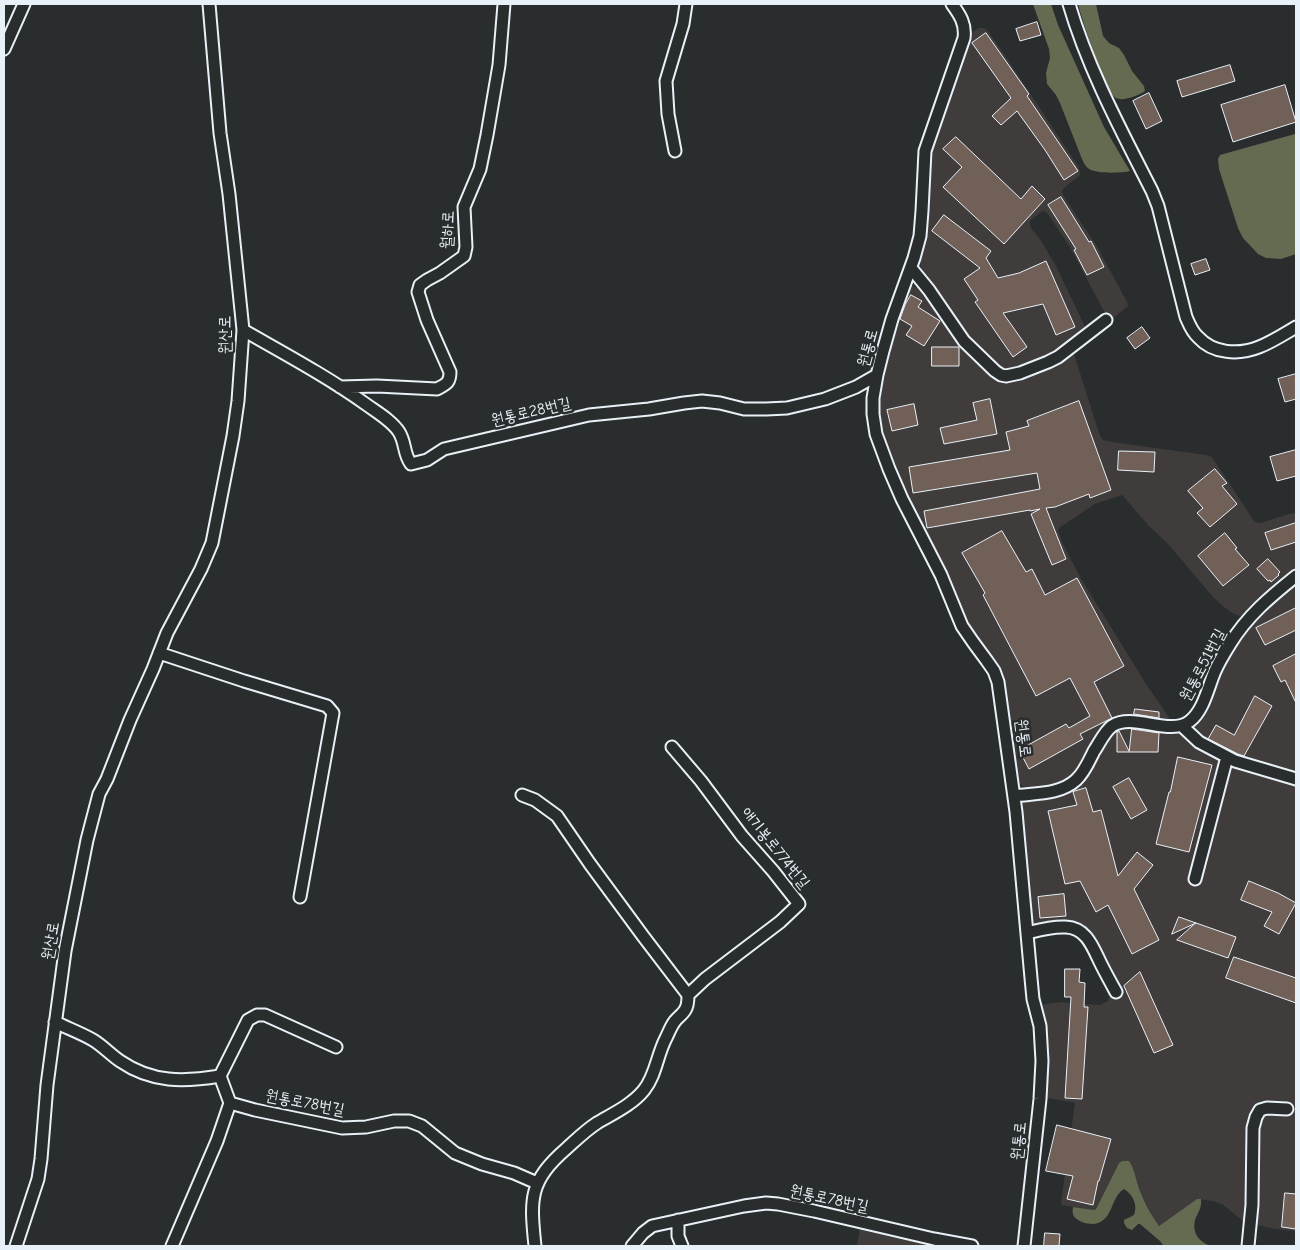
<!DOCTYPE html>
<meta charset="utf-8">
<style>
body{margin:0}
#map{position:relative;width:1300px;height:1250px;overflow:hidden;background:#2a2d2e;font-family:"Comic Neue",sans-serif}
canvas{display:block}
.frame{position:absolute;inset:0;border:5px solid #e8f1f8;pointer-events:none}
</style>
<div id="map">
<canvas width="1300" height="1250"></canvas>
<div class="frame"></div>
</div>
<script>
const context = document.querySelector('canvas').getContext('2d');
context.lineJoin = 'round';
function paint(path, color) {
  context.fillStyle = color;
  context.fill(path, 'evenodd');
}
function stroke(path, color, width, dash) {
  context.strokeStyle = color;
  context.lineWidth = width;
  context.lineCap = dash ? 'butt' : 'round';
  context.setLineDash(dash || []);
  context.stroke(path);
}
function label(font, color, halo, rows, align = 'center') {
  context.font = font + ' "Comic Neue","Poor Story",sans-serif';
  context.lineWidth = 5;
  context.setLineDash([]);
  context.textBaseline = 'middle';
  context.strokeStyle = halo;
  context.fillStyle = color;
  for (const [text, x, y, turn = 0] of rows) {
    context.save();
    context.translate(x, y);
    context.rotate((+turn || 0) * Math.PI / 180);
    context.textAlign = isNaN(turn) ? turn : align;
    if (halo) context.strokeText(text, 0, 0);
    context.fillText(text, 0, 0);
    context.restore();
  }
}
const built = new Path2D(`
 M979 28H984L988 31 1008 60 1078 166 1080 171V175L1064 188 1062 191 1063 195 1098 248 1127 302 1128 306 1112 319H1109L1106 315 1071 249 1062 235 1048 214 1045 211 1041 212 1030 221V224L1031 228 1040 239 1056 266 1087 331 1055 354 1037 362 1007 371 1002 370 969 336 921 267 920 261 930 153 970 37 974 31Z
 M911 286 918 288 986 370 996 380 1000 382 1009 380 1073 351 1100 436 1103 440 1112 442 1206 455 1212 457 1254 521 1257 523H1261L1289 514 1296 513V570L1245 614 1241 616 1234 614 1224 607 1213 597 1169 545 1148 525 1122 495 1095 504 1059 528 1058 530 1062 542 1080 577 1148 687 1169 717V720L1166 721 1105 725 1100 730 1077 769 1068 778 1057 784 1043 787 1026 788 1022 786 1019 782 1003 687 962 614 939 560 894 471 880 430 878 420V403L885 359 907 288Z
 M1296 582V1231L1274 1229 1243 1221 1222 1204 1213 1201 1197 1199 1159 1226 1152 1215 1140 1190 1131 1165 1128 1161H1122L1119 1163 1096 1209 1094 1210 1062 1205 1061 1202 1075 1103 1048 1098V1069L1046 1033 1042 1008 1043 1005 1047 1004 1062 1002 1100 1005 1108 1001 1109 997 1086 945 1081 939 1075 934 1067 932H1056L1033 936 1023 830 1022 802 1024 800 1069 791 1076 787 1085 777 1110 732 1120 727H1133L1183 730 1234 644 1258 614Z
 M860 1228 954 1246H857Z`);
const green = new Path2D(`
 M1033 4H1051L1058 25 1104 127 1130 171C1120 173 1098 174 1089 169 1085 166 1084 163 1082 159L1060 103 1056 95 1047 84 1046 73 1050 58 1049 49Z
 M1078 4H1096L1103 36 1109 43 1119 48 1124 55 1132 71 1144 86 1145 91C1140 95 1122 102 1116 98 1105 92 1082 19 1078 4Z
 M1295 134 1296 136V254L1281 259 1266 258 1258 254 1243 238 1238 228 1219 169 1218 159 1220 155Z
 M1122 1161H1129C1135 1170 1136 1181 1140 1191 1145 1203 1151 1215 1159 1226L1197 1199H1201C1202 1208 1198 1212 1195 1220 1192 1233 1199 1242 1211 1246H1164L1160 1241 1140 1224H1138L1132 1230 1127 1228 1124 1223V1220L1134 1215C1138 1206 1133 1194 1124 1189 1110 1197 1114 1221 1094 1224 1088 1224 1083 1223 1078 1220 1073 1217 1072 1213 1073 1207L1094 1210 1096 1209 1119 1163Z`);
const building = new Path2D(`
 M1037 22 1041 35 1020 41 1016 29Z
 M986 33 1029 94 1027 96 1078 171 1064 180 1045 150 1017 111 1001 125 992 116 1011 98 972 43Z
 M1230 65 1235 81 1182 97 1177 81Z
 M1285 85 1296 122 1233 142 1221 105Z
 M1149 93 1162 121 1146 129 1133 101Z
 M956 137 1021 199 1032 186 1045 199 1004 244 943 187 962 167 943 149Z
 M1061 197 1089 242 1091 241 1104 267 1087 275 1074 250 1076 249 1048 205Z
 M944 215 991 251 986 258 998 278 1019 273 1046 261 1075 327 1056 335 1043 304 1003 313 1027 347 1013 357 975 302 978 300 964 279 980 268 932 231Z
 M1206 259 1210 270 1195 275 1191 264Z
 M911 295 922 301 918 307 940 321 924 346 906 335 912 326 900 319 905 305Z
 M1142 327 1150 338 1135 349 1127 338Z
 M932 347H959V366H932Z
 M1296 374V399L1285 402 1278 379Z
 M990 399 997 434 944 444 940 428 977 420 973 403Z
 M1079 401 1111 490 1090 498 1089 494 1055 507 1046 508 1066 559 1052 565 1031 514 1040 509 1030 511V510L927 528 924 511 1040 489 1037 473 913 493 909 467 1010 450 1006 432 1029 426 1027 421Z
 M914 404 918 425 892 431 887 410Z
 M1296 450V476L1277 481 1270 457Z
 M1119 451 1155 452 1154 472 1118 470Z
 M1215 469 1227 483 1222 486 1237 504 1210 527 1197 513 1203 508 1188 491Z
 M1296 523V542L1271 550 1265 533Z
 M1002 531 1026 572 1032 569 1045 595 1077 578 1124 666 1094 682 1112 718 1080 734 1083 739 1029 769 1019 750 1066 724 1069 728 1090 716 1070 678 1036 696 983 595 985 593 962 553Z
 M1225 533 1237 548 1235 549 1249 565 1223 586 1198 556Z
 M1268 559 1280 572 1278 574 1279 575 1271 582 1270 580 1268 581 1257 569Z
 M1296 608V630L1265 645 1256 628Z
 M1296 654V703L1285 680 1281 682 1273 666Z
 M1255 696 1272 706 1244 756 1238 754 1208 739 1216 725 1234 735Z
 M1135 709 1159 712V718L1134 714Z
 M1132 729 1159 733 1158 752H1117V732L1119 731 1129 751Z
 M1178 757 1212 765 1189 852 1156 844 1169 792H1170Z
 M1129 778 1147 810 1131 819 1113 787Z
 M1086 788 1093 812 1101 810 1118 876 1137 852 1153 865 1134 889 1159 940 1132 954 1108 905 1096 912 1080 881 1065 884 1048 811 1077 805 1073 792Z
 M1249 881 1278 893 1296 903 1279 934 1264 926 1272 912 1241 900Z
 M1064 894 1066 916 1040 918 1038 897Z
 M1179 917 1196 923 1172 934Z
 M1196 923 1236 937 1228 958 1177 940Z
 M1234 957 1296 978V1003L1226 978Z
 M1065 969H1080L1079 982 1085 983 1084 1007H1088L1082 1099 1065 1098 1071 997H1065Z
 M1140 972 1173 1045 1154 1053 1124 986Z
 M1057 1125 1111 1139 1099 1181H1098L1093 1205 1067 1199 1073 1176 1046 1171Z
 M1285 1193 1296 1194V1229L1282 1227Z
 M1045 1233 1060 1234 1059 1246H1044Z`);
const minor = new Path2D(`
 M952 4C960 15 966 24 964 38L925 151 922 211 920 236 914 258 892 319 883 351 877 375 873 398V414L876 434 889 469 902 499 941 575 962 626 973 642 987 661 994 671 998 682 1016 812 1031 978 1033 999 1040 1026 1042 1061 1040 1099 1024 1246
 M1069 4C1088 69 1121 130 1152 191L1158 206 1186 317C1189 324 1192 332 1198 337 1213 354 1239 355 1259 347 1272 342 1284 334 1296 327
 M4 49 24 4
 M675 151 668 114 666 81 683 24 686 4
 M911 268 929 290 964 341 995 371 1001 375 1006 376 1020 373 1048 362 1058 357 1106 320
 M243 330C285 354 328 377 367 405 378 413 392 421 399 432 406 443 403 453 411 464L427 460 444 449 589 415 649 409 684 403 702 401 720 403 744 409H766L787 408 825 399 856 387 877 375
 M340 387 377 386 437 389C446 384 450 383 450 372L427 320 418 292 420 285 427 280 440 273 464 256 466 247 464 207 480 169 487 135 499 65 504 4
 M159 653 244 681 327 706 333 713 300 897
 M1182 726 1199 742 1235 761 1296 779
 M672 747 701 781 742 836 773 871 799 904 780 922 705 979 688 995
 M522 795 535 800 557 816 590 864 643 936 688 995C688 1000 688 1006 685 1010 683 1014 678 1017 675 1021 671 1026 669 1032 666 1038 657 1055 656 1075 644 1090 632 1105 612 1114 597 1123 586 1130 577 1139 567 1148 529 1181 530 1198 535 1246
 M1014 796C1034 793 1060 795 1076 780 1084 773 1089 761 1094 751 1099 744 1104 732 1112 726 1133 712 1170 737 1190 721 1204 710 1208 687 1215 671 1219 662 1225 652 1230 644 1247 616 1271 596 1296 576
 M1195 879 1227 757
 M1027 933C1039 930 1053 926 1066 927 1087 928 1093 948 1101 964 1106 974 1111 983 1116 992
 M55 1022C67 1028 81 1033 93 1040 103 1046 111 1055 120 1061 152 1083 184 1082 220 1076L230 1103 255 1110 342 1128 366 1127 394 1121H409L422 1126 455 1153 482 1164 514 1173 537 1183
 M220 1076 248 1020 257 1015H265L336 1047
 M678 1220V1236L682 1246
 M16 1246 38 1179 41 1159 47 1085 65 951 87 840 99 794 107 779 130 720 153 669 167 633 201 569 212 543 233 436 238 401 243 330 229 194 220 133 209 4
 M172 1246 217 1141 230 1103
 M632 1246 643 1233 652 1226 744 1206 766 1203 778 1204 814 1211 934 1239 972 1246
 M1248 1246 1252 1205 1253 1128 1256 1117 1260 1110 1267 1108 1287 1109`);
const streetNames = [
 ["월하로",448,230,-87],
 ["원산로",225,335,-90],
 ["원통로",868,348,-75],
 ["원통로28번길",531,412,-13],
 ["원통로51번길",1203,665,-62],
 ["원통로",1023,738,83],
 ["애기봉로774번길",775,848,51],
 ["원산로",51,941,-80],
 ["원통로78번길",305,1103,11],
 ["원통로",1019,1141,-84],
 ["원통로78번길",829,1199,12]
];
paint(built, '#3f3c3b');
paint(green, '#656b51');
paint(building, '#706058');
stroke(building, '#e8f1f8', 1);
stroke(minor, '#e8f1f8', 15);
stroke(minor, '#2a2d2e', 11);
label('16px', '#e8f1f8', '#2a2d2e', streetNames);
</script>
